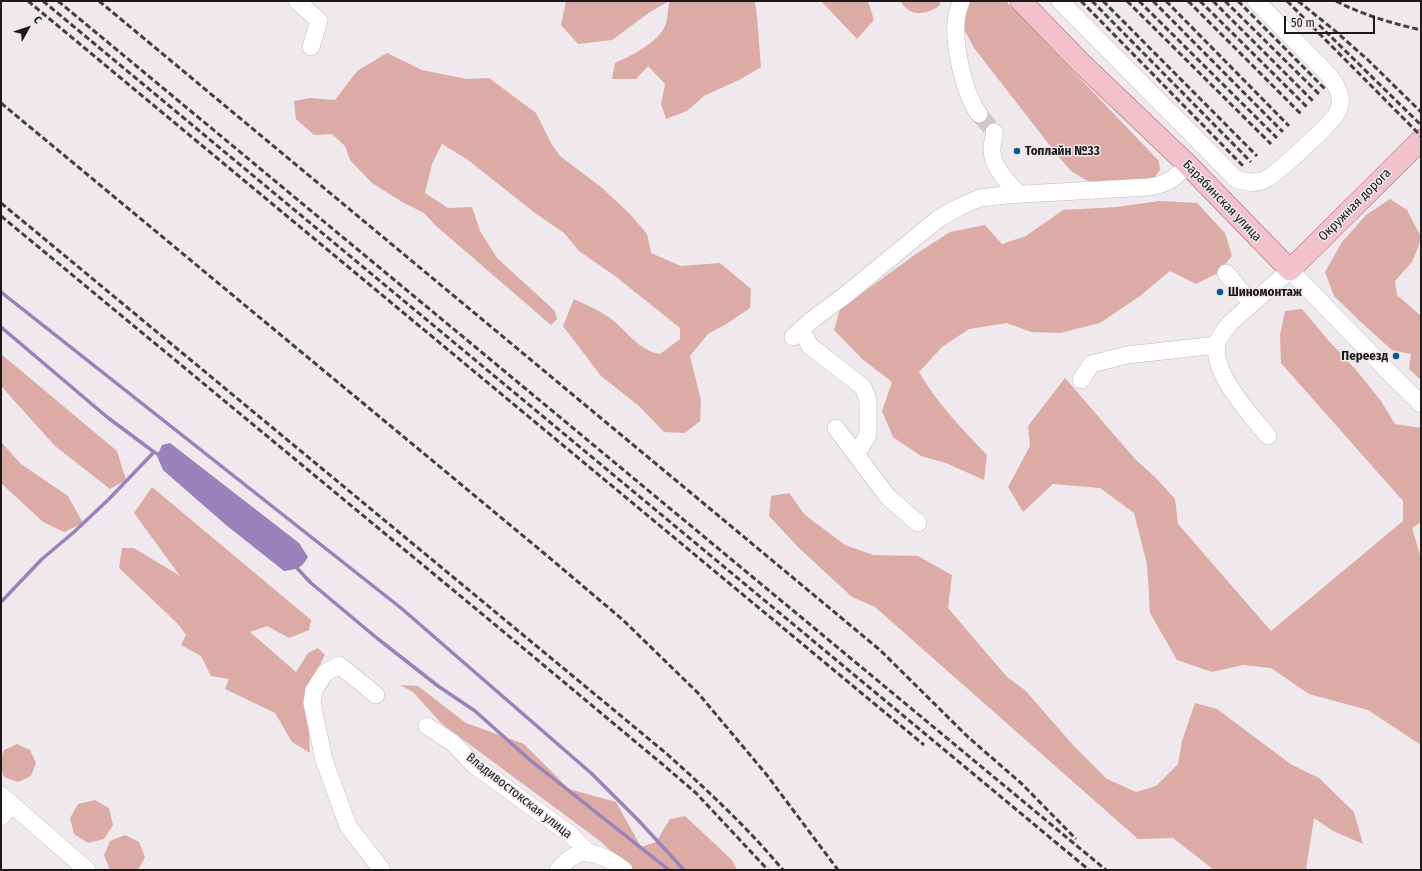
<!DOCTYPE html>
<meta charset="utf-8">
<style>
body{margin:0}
#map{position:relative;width:1422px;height:871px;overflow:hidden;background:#efe8ec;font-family:"Fira Sans Condensed",sans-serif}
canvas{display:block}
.frame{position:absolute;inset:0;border:2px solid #1b191a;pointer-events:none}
.north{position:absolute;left:8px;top:8px;width:40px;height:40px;-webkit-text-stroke:3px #efe8ec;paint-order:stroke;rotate:50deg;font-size:11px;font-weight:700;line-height:16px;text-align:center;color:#1b191a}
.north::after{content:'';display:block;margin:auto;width:14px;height:18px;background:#1b191a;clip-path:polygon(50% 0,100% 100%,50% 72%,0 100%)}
.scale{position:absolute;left:1284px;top:16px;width:91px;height:18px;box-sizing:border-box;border:2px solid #1b191a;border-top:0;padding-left:5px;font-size:12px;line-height:14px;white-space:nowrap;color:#1b191a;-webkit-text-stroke:3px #efe8ec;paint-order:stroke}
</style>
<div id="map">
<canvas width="1422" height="871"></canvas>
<div class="frame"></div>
<div class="north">С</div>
<div class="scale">50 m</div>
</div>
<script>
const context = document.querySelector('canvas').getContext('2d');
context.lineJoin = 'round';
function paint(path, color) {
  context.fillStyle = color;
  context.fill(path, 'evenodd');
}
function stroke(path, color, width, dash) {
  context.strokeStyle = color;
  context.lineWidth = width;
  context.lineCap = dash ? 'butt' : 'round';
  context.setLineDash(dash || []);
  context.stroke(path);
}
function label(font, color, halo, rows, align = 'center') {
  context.font = font + ' "Fira Sans Condensed",sans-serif';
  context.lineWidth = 3;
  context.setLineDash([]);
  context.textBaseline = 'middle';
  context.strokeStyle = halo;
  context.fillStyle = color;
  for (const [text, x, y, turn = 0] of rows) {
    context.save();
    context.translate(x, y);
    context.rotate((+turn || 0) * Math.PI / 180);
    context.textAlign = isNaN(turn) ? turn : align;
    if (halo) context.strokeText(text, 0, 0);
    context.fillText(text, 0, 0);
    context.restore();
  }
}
const green = new Path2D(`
 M566 1H755L757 17 761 67 741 79 704 96 687 111 666 119 661 104 665 84 648 66 636 79H612L615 63C631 56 657 43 665 26 668 19 668 9 669 1L650 12 612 40 578 44 561 25Z
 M821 1H868L874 20 857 39Z
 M900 1H940V5C933 11 921 15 912 12 907 10 903 5 900 1Z
 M969 1H1006L1159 161 1160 170 1154 178 1099 184 1086 180 1071 171 1058 156 974 48 965 31V18Z
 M387 53 422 70 466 79 489 78 536 113 551 143 560 156 601 187 630 214 647 234 651 253 681 266 720 263 751 289 750 308 728 323 708 334 690 356 701 400 700 421 685 433 664 432 639 406 601 376 563 326 574 299C586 305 599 310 610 318 626 330 639 351 660 354L680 339V328L615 276 579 251 564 233 535 213 468 160 442 144 432 164 425 193 448 208 472 207 480 231 497 258 555 311 557 319 551 325 436 226 424 213 402 202 372 183 350 160 345 146 332 134 314 135 296 119 294 101 310 98 335 100 357 71Z
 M1390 199 1407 210 1421 237V240L1412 262 1395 281 1397 295 1421 316V380L1409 369 1411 354 1392 350 1364 325 1334 296 1325 272 1342 242 1366 215Z
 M1159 201 1197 203 1225 233 1232 256 1218 273 1196 284 1170 271 1140 296 1100 323 1060 333 1031 332 1007 323 969 329 942 347 919 372C937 403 962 429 987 455L984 480 946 463 921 456 893 437 882 411 892 382 862 359 834 330 840 309 916 254 950 232 985 225 1002 244 1026 236 1063 210 1117 207Z
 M1302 309 1328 340 1357 371 1381 401 1395 424 1421 428V522L1412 528 1421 558V745L1368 710 1309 694 1271 668 1243 665 1212 672 1177 660 1150 613 1147 564 1134 513 1100 488 1053 484 1023 512 1008 487 1030 446 1028 426 1065 378 1135 459 1156 478 1175 499 1178 524 1271 631 1403 521V501L1281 363 1280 335 1285 311Z
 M1 354 117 451 126 480 110 489 55 446 1 386Z
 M1 442 21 464 68 496 83 523 64 532 43 522 1 483Z
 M152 487 311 620 309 630 289 638 267 626 250 632 296 672 308 653 318 648 325 655 307 690 310 753 292 742 275 713 225 689 229 679 211 676 201 656 181 645 186 635 178 624 119 568 122 548H134L180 576 134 513Z
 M789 493 805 515 845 545 873 555 918 556 952 575 948 608 1007 677 1025 690 1073 745 1107 779 1136 792 1156 786 1178 764 1182 741 1195 703 1217 709 1292 765 1319 778 1354 812 1363 844 1333 831 1314 818 1306 870H1214L1173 838 1138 839 875 607 852 597 799 548 769 516 771 496Z
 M400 685 418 686 466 723 524 744 569 789 616 802 641 847 656 842 670 819 685 816 732 860 737 870H632L600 841 442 724 413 692Z
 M17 744 30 750 36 763 31 776 18 782 4 777C0 767 0 760 4 750Z
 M95 800 109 808 113 825 104 839 88 843 74 834 70 818 78 804Z
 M125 835 139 842 145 857 138 870H110L104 855 110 841Z`);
const water = new Path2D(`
 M170 443 299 543 308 557C301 569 297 569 284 571L226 525 163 470 157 456 162 445Z`);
const stream = new Path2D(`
 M1 292 401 608 591 773 639 821 684 870
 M1 327 107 417 154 452 162 456
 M295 566 311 583 378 639 438 686 475 711 530 760 669 870
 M1 602 42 559 74 532 109 499 154 452`);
const minorTunnel = new Path2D(`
 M979 114 994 132`);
const minor = new Path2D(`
 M297 1 319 21 311 47
 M961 1C959 8 956 15 956 22 954 47 964 94 979 114
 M1060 1 1236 179C1246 183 1258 184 1268 178 1278 172 1335 121 1338 111 1341 105 1341 99 1339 93 1335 78 1318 65 1307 53 1290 36 1273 18 1256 1
 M994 132C995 139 991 144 992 151 993 168 1007 181 1018 194
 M1226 273 1251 303
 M801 329 810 346 863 387 868 400V435L856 454
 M793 337 813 319 843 297 938 219 959 207 980 198 1006 195 1149 187C1169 184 1174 178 1188 165
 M1081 380 1091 364 1127 355 1217 345
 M836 428 888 497 918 523
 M1268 436C1251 415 1211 373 1217 344 1219 336 1225 330 1230 323L1290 270 1386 369 1421 404
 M376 695 339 665 325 673 314 690 312 703 324 760 348 826 382 870
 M427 726 453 743 474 765 571 835 590 854
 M1 795 87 870
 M1 817 12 805
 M558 870C563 864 570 857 578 854 594 849 612 861 624 870`);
const major = new Path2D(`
 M1021 1 1082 64 1188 165 1290 270 1421 140`);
const rail = new Path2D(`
 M28 1 924 745
 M43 1 1089 870
 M58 1 1106 870
 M99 1 880 650 968 737 1022 784 1076 839
 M1081 1 1245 168
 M1092 1 1251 162
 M1103 1 1257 156
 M1127 1 1271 144
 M1139 1 1277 138
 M1153 1 1283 132
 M1166 1 1289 126
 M1188 1 1301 114
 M1200 1 1308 108
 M1213 1 1314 102
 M1225 1 1320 95
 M1238 1 1326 90
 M1287 1 1421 136
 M1298 1 1334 30 1368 60 1421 112
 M1336 1C1363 15 1391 23 1421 30
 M1319 25 1421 125
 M1 103 545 554 623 620 698 693 766 774 838 870
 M1 203 667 754C708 791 748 828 783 870
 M1 216 493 623 661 763 696 793 768 870`);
const markers = [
 [1017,151,4,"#075a8d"],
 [1220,292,4,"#075a8d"],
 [1396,356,4,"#075a8d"]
];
const poiNames = [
 ["Топлайн №33",1025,151],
 ["Шиномонтаж",1228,292],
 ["Переезд",1388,356,"right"]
];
const streetNames = [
 ["Барабинская улица",1222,201,46],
 ["Окружная дорога",1355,205,-45],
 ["Владивостокская улица",519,796,38]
];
paint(green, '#ddaba6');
paint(water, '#9a81b9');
stroke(stream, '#9a81b9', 3.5);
stroke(minorTunnel, '#cfc9cc', 17, [17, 8]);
stroke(minor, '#bfb8bc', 18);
stroke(major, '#a26b78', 22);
stroke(minor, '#fff', 17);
stroke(major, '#f2c1cc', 21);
stroke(rail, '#434041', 3, [6, 3]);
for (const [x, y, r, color] of markers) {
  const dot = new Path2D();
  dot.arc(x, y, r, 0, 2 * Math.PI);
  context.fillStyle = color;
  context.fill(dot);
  stroke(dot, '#efe8ec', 1.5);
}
label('bold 13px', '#1b191a', '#efe8ec', poiNames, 'left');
label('13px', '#1b191a', '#efe8ec', streetNames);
</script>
